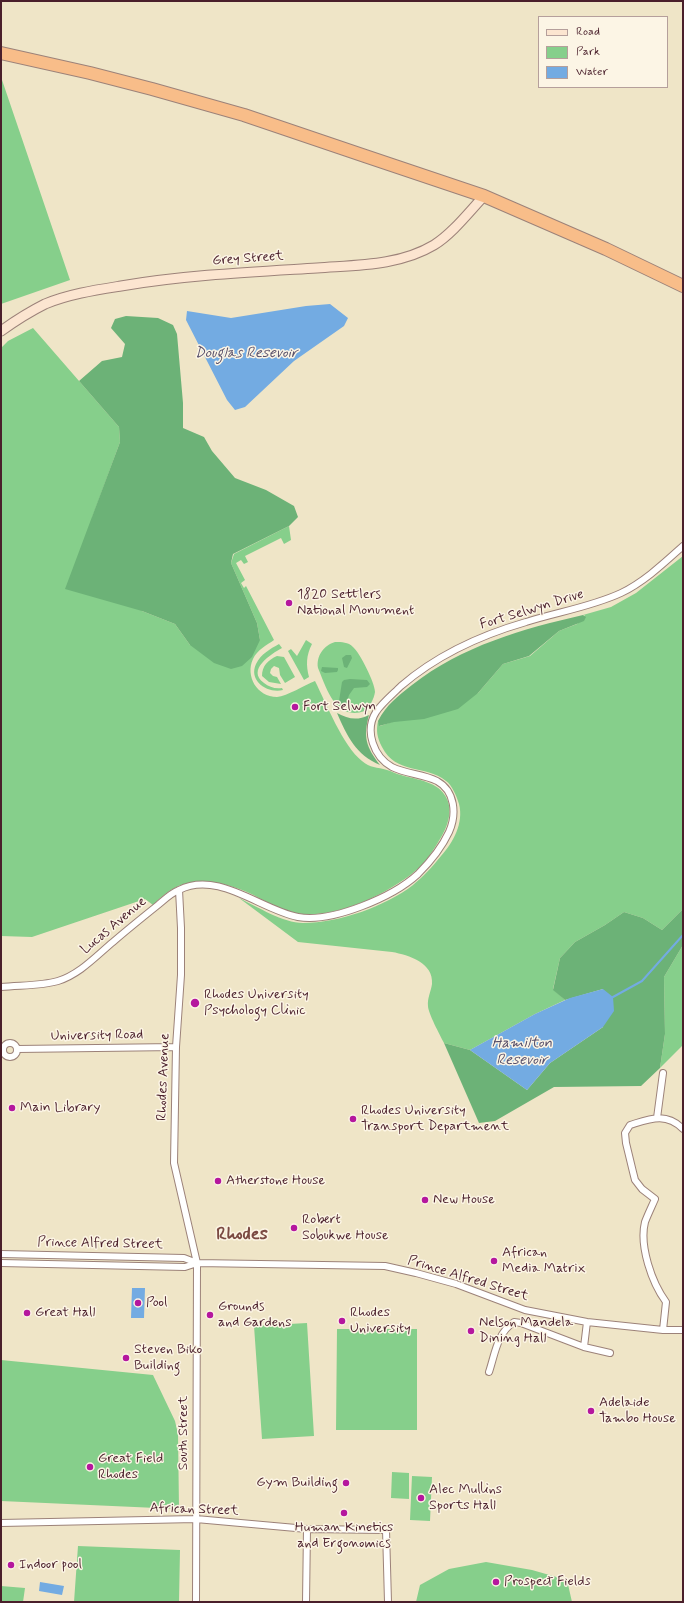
<!DOCTYPE html>
<style>
body{margin:0}
#map{position:relative;width:684px;height:1603px;overflow:hidden;background:#efe5c7;font-family:Mynerve,sans-serif}
canvas{display:block}
.frame{position:absolute;inset:0;border:2px solid #4a1f2b;pointer-events:none}
.legend{position:absolute;left:538px;top:16px;width:130px;height:72px;box-sizing:border-box;background:#fcf5e5;border:1px solid #b59f9b;margin:0;padding:5px 7px;list-style:none;font-size:12px;color:#4a1f2b}
.legend li{display:flex;align-items:center;gap:8px;height:20px}
.legend b{width:20px;border:1px solid #b59f9b}
</style>
<div id="map">
<canvas width="684" height="1603"></canvas>
<div class="frame"></div>
<ul class="legend">
<li><b style="height:5px;background:#fce5d0"></b>Road</li>
<li><b style="height:11px;background:#86cf8b"></b>Park</li>
<li><b style="height:11px;background:#73abe2"></b>Water</li>
</ul>
</div>
<script>
const context = document.querySelector('canvas').getContext('2d');
context.lineJoin = 'round';
function paint(path, color) {
  context.fillStyle = color;
  context.fill(path, 'evenodd');
}
function stroke(path, color, width, dash) {
  context.strokeStyle = color;
  context.lineWidth = width;
  context.lineCap = dash ? 'butt' : 'round';
  context.setLineDash(dash || []);
  context.stroke(path);
}
function label(font, color, halo, rows, align = 'center') {
  context.font = font + ' Mynerve,sans-serif';
  context.lineWidth = 3;
  context.setLineDash([]);
  context.textBaseline = 'middle';
  context.strokeStyle = halo;
  context.fillStyle = color;
  for (const [text, x, y, turn = 0] of rows) {
    context.save();
    context.translate(x, y);
    context.rotate((+turn || 0) * Math.PI / 180);
    context.textAlign = isNaN(turn) ? turn : align;
    if (halo) context.strokeText(text, 0, 0);
    context.fillText(text, 0, 0);
    context.restore();
  }
}
const green = new Path2D(`
 M1 77 70 280 1 304Z
 M33 328 119 427 120 442 92 518 142 611 175 624 190 645 260 640 257 623 231 563 234 554 289 526 291 540 284 544 281 538 245 556 248 562 244 564 241 560 236 563 245 580 241 583 244 588 246 586 274 640C267 645 257 650 253 659 245 676 257 697 277 697 287 696 305 685 315 681 326 703 343 746 362 761 370 768 377 767 387 770 391 771 396 774 401 775 417 780 439 781 447 799 453 812 447 828 440 839 433 851 425 864 414 872 387 894 339 917 303 914 280 913 263 898 242 890 228 885 213 881 198 882 179 882 166 892 153 905L145 899 32 937 1 936V348L8 341Z
 M683 556V909L662 930 643 918 624 912 605 925 575 942 560 958 553 989 565 1000 535 1014 470 1050 444 1043C440 1035 428 1013 428 1006 427 999 431 991 432 984 434 963 409 955 392 952L298 942 239 898C258 907 283 923 303 923 339 923 386 906 413 885 424 876 432 867 441 856 453 843 464 823 459 804 457 797 452 785 446 781 425 764 396 775 382 747 377 737 376 731 378 721L380 726 478 693 503 664 530 656 559 631 577 624 585 615H583L611 607 636 593Z
 M306 640 312 644C306 656 306 665 309 677L304 680 288 651 291 649 297 656Z
 M335 642C342 642 348 642 353 647 360 653 375 683 375 692 374 699 370 706 365 711 335 721 327 689 318 668 316 656 324 645 335 642Z
 M279 644 282 648C271 654 246 670 264 683 269 687 275 689 282 688L283 690C268 694 248 681 256 664 261 654 270 649 279 644Z
 M277 656 284 657 295 677 285 683 280 675 279 668 274 666 271 669 270 673 273 676 277 677 281 684 269 682 262 676C262 666 268 660 277 656Z
 M683 945V1045L660 1068 665 1034 664 977Z
 M307 1323 314 1436 262 1439 254 1326Z
 M337 1329H417V1430H336Z
 M1 1360 153 1375 175 1421 178 1434 179 1509 1 1501Z
 M392 1472 409 1473V1499L391 1498Z
 M412 1476 432 1477 430 1521 410 1520Z
 M78 1546 180 1550 179 1602H74Z
 M486 1562 532 1570 567 1580 572 1602H416L420 1585 449 1569Z
 M1 1586 25 1588 23 1602H1Z`);
const forest = new Path2D(`
 M126 316 158 318 173 325 177 334 183 403V428L204 437 212 451 235 478 266 490 294 506 298 517 289 526 233 554 231 563 257 623 260 640 252 657 242 666 231 669 214 663 190 645 175 624 142 611 65 589 120 442 119 427 79 381 102 361 122 357 125 344 111 328 115 319Z
 M583 615 586 617 584 621 559 631 529 656 503 664 478 693 458 709 424 719 394 722 379 726 378 721C387 704 397 697 412 685 462 646 522 629 583 615Z
 M346 655H351L352 658 347 668 344 667 342 658Z
 M322 667 338 668V670L337 672 325 673 321 671Z
 M350 679 367 680 370 684 367 687 354 688 349 695 346 705 343 707 339 704V701L342 682 344 680Z
 M337 713C348 719 357 721 369 715 363 737 366 747 380 765 356 755 347 736 337 713Z
 M683 909V945L664 977 665 1034 660 1068 641 1086 554 1087 495 1121 479 1123 444 1043 470 1050 527 1090 550 1063 603 1027V989L565 1000 553 990 560 958 575 942 605 925 624 912 643 918 662 930Z`);
const water = new Path2D(`
 M330 304 348 318 344 326 294 361 245 407 235 410 227 400 186 320 187 311 231 318 306 306Z
 M603 989 613 997 614 1011 603 1027 550 1063 527 1090 470 1050 535 1014 570 998Z
 M132 1288H145L144 1318H131Z
 M40 1582 64 1586 62 1595 39 1591Z`);
const stream = new Path2D(`
 M613 997 642 981 683 935`);
const street = new Path2D(`
 M179 890 181 928V975L176 1047 174 1163 197 1263 196 1602
 M1 987C19 985 41 986 58 981 80 974 96 956 113 942 128 929 143 917 158 905 164 900 171 893 179 890 218 870 261 910 298 917 332 923 393 897 418 874 430 862 442 847 449 832 457 814 455 791 437 781 423 774 406 774 392 767 374 757 364 731 376 712 382 703 393 694 401 686 437 655 481 635 526 622 557 612 591 607 621 593 644 582 664 563 683 546
 M3 1050a7 7 0 1 1 14 0a7 7 0 1 1-14 0Z
 M17 1049 176 1047
 M657 1118 663 1073
 M1 1254 184 1258 197 1263
 M1 1263 185 1267 197 1263 385 1266 416 1273 456 1284 525 1310 587 1322 663 1330H683
 M587 1322 584 1347 610 1353
 M663 1330 666 1302C652 1283 639 1246 645 1222 648 1214 652 1206 655 1199L642 1189 635 1180 633 1172 626 1143 625 1133 630 1125C650 1119 666 1112 683 1129
 M489 1372C495 1354 497 1333 514 1322L521 1323 584 1347
 M1 1523 196 1519 307 1529 386 1530 388 1602
 M306 1602 307 1529`);
const secondary = new Path2D(`
 M1 331C15 321 29 312 45 304 69 294 96 290 121 286 186 275 252 272 317 268 356 265 399 266 434 245 452 234 469 212 484 196`);
const highway = new Path2D(`
 M1 53 90 73 152 89 244 115 365 156 484 196 606 249 683 286`);
const markers = [
 [289,603,4,"#b5179e"],
 [295,707,4,"#b5179e"],
 [195,1003,5,"#b5179e"],
 [12,1108,4,"#b5179e"],
 [353,1119,4,"#b5179e"],
 [218,1181,4,"#b5179e"],
 [425,1200,4,"#b5179e"],
 [294,1228,4,"#b5179e"],
 [494,1261,4,"#b5179e"],
 [138,1303,4,"#b5179e"],
 [27,1313,4,"#b5179e"],
 [210,1315,4,"#b5179e"],
 [342,1321,4,"#b5179e"],
 [471,1331,4,"#b5179e"],
 [126,1358,4,"#b5179e"],
 [591,1411,4,"#b5179e"],
 [90,1467,4,"#b5179e"],
 [346,1483,4,"#b5179e"],
 [421,1498,4,"#b5179e"],
 [344,1513,4,"#b5179e"],
 [11,1565,4,"#b5179e"],
 [496,1582,4,"#b5179e"]
];
const streetNames = [
 ["Grey Street",248,259,-4],
 ["Fort Selwyn Drive",532,610,-17],
 ["Lucas Avenue",114,926,-40],
 ["University Road",97,1036,-1],
 ["Rhodes Avenue",164,1077,-88],
 ["Prince Alfred Street",100,1244,1],
 ["Prince Alfred Street",468,1279,17],
 ["South Street",184,1433,-90],
 ["African Street",194,1510,2]
];
const poiNames = [
 ["1820 Settlers",297,595],
 ["National Monument",297,611],
 ["Fort Selwyn",303,707],
 ["Rhodes University",204,995],
 ["Psychology Clinic",204,1011],
 ["Main Library",20,1108],
 ["Rhodes University",361,1111],
 ["Transport Department",361,1127],
 ["Atherstone House",226,1181],
 ["New House",433,1200],
 ["Robert",302,1220],
 ["Sobukwe House",302,1236],
 ["African",502,1253],
 ["Media Matrix",502,1269],
 ["Pool",146,1303],
 ["Grounds",218,1307],
 ["and Gardens",218,1323],
 ["Great Hall",35,1313],
 ["Rhodes",350,1313],
 ["University",350,1329],
 ["Nelson Mandela",479,1323],
 ["Dining Hall",479,1339],
 ["Steven Biko",134,1350],
 ["Building",134,1366],
 ["Adelaide",599,1403],
 ["Tambo House",599,1419],
 ["Great Field",98,1459],
 ["Rhodes",98,1475],
 ["Gym Building",338,1483,"right"],
 ["Alec Mullins",429,1490],
 ["Sports Hall",429,1506],
 ["Human Kinetics",344,1528,"center"],
 ["and Ergonomics",344,1544,"center"],
 ["Indoor pool",19,1565],
 ["Prospect Fields",504,1582]
];
const waterNames = [
 ["Douglas Resevoir",246,354],
 ["Hamilton",522,1044],
 ["Resevoir",522,1061]
];
const districtNames = [
 ["Rhodes",242,1235]
];
paint(green, '#86cf8b');
paint(forest, '#6cb277');
paint(water, '#73abe2');
stroke(stream, '#73abe2', 2);
stroke(street, '#9c8279', 8);
stroke(secondary, '#9c8279', 11);
stroke(highway, '#9c8279', 14);
stroke(street, '#fff', 6);
stroke(secondary, '#fce5d0', 9);
stroke(highway, '#f8bd89', 12);
for (const [x, y, r, color] of markers) {
  const dot = new Path2D();
  dot.arc(x, y, r, 0, 2 * Math.PI);
  context.fillStyle = color;
  context.fill(dot);
  stroke(dot, '#fcf5e5', 1.5);
}
label('14px', '#4a1f2b', '#fcf5e5', streetNames);
label('14px', '#4a1f2b', '#fcf5e5', poiNames, 'left');
label('italic 15px', '#58506b', '#fcf5e5', waterNames);
label('bold 18px', '#7b4a42', '#fcf5e5', districtNames);
</script>
